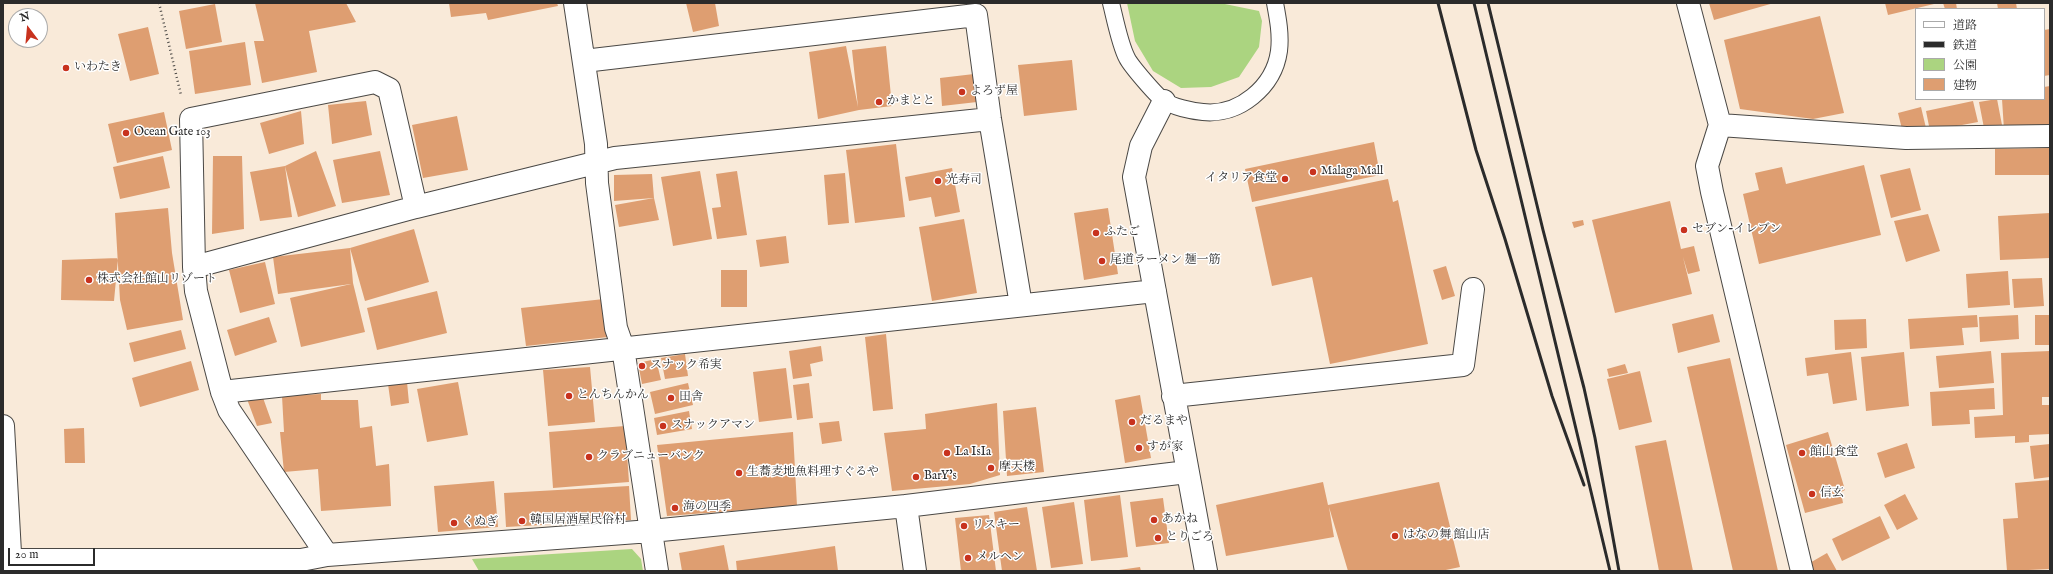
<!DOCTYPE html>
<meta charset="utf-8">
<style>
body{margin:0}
#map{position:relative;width:2053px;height:574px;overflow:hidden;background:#f9ead9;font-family:"IM FELL English","Noto Serif JP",serif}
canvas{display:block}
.frame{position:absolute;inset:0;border:4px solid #2b2b2b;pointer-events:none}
.legend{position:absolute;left:1915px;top:8px;width:130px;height:92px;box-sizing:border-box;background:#fff;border:1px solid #aaa;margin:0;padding:5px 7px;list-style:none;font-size:12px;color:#2b2b2b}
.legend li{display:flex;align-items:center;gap:8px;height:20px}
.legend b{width:20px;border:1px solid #aaa}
.north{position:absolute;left:8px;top:8px;width:40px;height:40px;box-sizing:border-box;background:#fff;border:1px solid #aaa;border-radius:50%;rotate:344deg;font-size:11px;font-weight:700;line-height:16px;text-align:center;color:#2b2b2b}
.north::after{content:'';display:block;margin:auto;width:14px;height:18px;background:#c8321e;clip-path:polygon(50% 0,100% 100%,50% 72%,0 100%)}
.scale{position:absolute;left:8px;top:548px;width:87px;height:18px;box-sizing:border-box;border:2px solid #2b2b2b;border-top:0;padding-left:5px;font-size:12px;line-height:14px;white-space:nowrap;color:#2b2b2b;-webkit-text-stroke:3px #fff;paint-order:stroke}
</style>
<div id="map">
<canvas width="2053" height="574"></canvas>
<div class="frame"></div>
<ul class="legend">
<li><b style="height:5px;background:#fff"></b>道路</li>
<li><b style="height:5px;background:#2b2b2b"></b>鉄道</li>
<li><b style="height:11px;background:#abd480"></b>公園</li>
<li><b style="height:11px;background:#de9e71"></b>建物</li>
</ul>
<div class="north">N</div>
<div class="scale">20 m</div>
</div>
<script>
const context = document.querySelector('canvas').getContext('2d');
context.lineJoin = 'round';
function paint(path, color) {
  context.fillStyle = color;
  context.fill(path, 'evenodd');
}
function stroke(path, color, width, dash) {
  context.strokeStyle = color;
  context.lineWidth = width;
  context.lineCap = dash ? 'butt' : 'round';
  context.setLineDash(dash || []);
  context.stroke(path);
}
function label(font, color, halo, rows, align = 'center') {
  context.font = font + ' "IM FELL English","Noto Serif JP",serif';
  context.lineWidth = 3;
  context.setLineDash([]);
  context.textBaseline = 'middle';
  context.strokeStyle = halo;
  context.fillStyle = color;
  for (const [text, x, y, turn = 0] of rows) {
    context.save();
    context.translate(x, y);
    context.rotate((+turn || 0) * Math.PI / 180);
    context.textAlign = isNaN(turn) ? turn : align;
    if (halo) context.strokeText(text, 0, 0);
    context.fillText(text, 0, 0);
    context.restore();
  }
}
const green = new Path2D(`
 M1127 3H1220L1259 11 1262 21 1259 47 1239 77 1211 87 1181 88 1153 71 1135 41Z
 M632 549 641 559 643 571H479L472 559Z`);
const building = new Path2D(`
 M255 3H346L356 22 309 31 317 72 262 83 254 41H264Z
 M449 3H557L558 6 488 20 486 13 451 17Z
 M686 3H715L719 26 693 32Z
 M1709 3H1774L1714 20Z
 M1885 3H1934V4L1888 15Z
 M1943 3H1956L1957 9H1945Z
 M1997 3H2016L2017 9H1998Z
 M215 4 222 42 186 49 179 11Z
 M1820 16 1844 113 1813 119 1740 109 1724 40Z
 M148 27 159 74 130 81 118 34Z
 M2050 29V75L2044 76V30Z
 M245 42 251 85 195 94 189 51Z
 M846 46 858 107 852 50 886 46 892 106 859 110 818 119 809 52Z
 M1072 60 1077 110 1024 116 1018 65Z
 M974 74 977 102 942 106 940 78Z
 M2050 86V127L2004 130 2002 99H2044V87Z
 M1997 99 2002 125 1984 128 1979 102Z
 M366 101 372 135 332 144 328 105Z
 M1973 101 1978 122 1930 131 1926 111Z
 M1921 107 1926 128 1903 133 1898 113Z
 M301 111 304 144 269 154 260 123Z
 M164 112 172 150 117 163 108 124Z
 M457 116 468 170 423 178 412 125Z
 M1374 142 1380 175 1252 202 1245 169Z
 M896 144 905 217 855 223 846 150Z
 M2050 148V175H1995V149Z
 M316 151 336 206 298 217 285 166 292 217 260 221 250 172 285 166Z
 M380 151 390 195 342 203 333 160Z
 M163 156 170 188 120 199 113 167Z
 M213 156H242L244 229 212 234Z
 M1864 165 1881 235 1759 264 1743 194 1759 190 1755 173 1782 167 1786 184Z
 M952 168 960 212 935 217 931 197 909 201 905 177Z
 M1910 168 1921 210 1891 218 1880 175Z
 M700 171 712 239 673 246 661 177Z
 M737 171 747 235 717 239 712 208 721 207 716 174Z
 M845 173 849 223 828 225 824 175Z
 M652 174 654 198 614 201V175Z
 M1388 179 1393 202 1398 200 1428 344 1330 364 1312 277 1272 286 1255 207Z
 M654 198 659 220 619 227 615 205Z
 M1670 201 1681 249 1694 246 1700 271 1688 274 1683 257 1692 294 1615 313 1592 220Z
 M168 208 172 253 183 320 127 330 120 300 115 213Z
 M1108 208 1118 274 1084 280 1074 213Z
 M2050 213V258L2000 260 1998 216Z
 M1928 214 1940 251 1906 262 1894 221Z
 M964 219 977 293 932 301 919 227Z
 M1583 220 1584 225 1574 228 1572 222Z
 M414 229 429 282 365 301 350 248 353 283 365 332 301 347 290 298 351 284 278 294 273 257 350 248Z
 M786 236 789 263 760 267 756 240Z
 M118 258 114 301 61 300 62 260Z
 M265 262 275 304 240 313 229 270Z
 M1446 266 1455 296 1442 300 1433 270Z
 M721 270H747V307H721Z
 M2008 271 2010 305 1968 308 1966 274Z
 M2042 278 2044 306 2014 308 2012 279Z
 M437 291 447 333 377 350 367 308Z
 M604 299 608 337 526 346 521 308Z
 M1713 314 1720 342 1678 353 1672 324Z
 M1977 315 1978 327 1962 328 1964 345 1910 349 1908 319Z
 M2018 315 2019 339 1980 342 1979 317Z
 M2035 315H2050V345H2035Z
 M269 317 277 342 235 356 227 330Z
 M1866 319 1867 348 1835 350 1834 320Z
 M181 330 186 349 134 362 129 343Z
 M886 334 893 409 873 411 865 337Z
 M821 346 823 361 810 364 812 376 793 379 789 351Z
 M1991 351 1994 383 1939 388 1936 356Z
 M2050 351V397H2042V405H2050V434L2029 435V442L2015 443V436L1975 438 1974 417 2003 415 2001 353Z
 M1851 352 1857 400 1833 404 1828 373 1807 376 1805 358Z
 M1904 352 1909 406 1866 411 1861 357Z
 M685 354 688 376 665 379 661 358Z
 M1730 358 1778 571H1733L1687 367Z
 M656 359 661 380 642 384 638 363Z
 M191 361 199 390 140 407 132 378Z
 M1625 364 1628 373 1609 377 1607 369Z
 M590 367 595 422 548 426 543 370Z
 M786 368 792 418 759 422 753 372Z
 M1640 371 1652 422 1619 430 1607 379Z
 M407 382 409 403 391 406 388 384Z
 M458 382 468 435 427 442 417 389Z
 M688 383 693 405 655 414 650 392Z
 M809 383 813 418 797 420 793 385Z
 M1994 388 1995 409 1969 410 1970 424 1932 426 1930 392Z
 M321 394V400H358L360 428 372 426 376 466 389 464 391 506 321 511 318 469 284 472 280 432H284L282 396Z
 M262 395 272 423 257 426 247 399Z
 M1140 395 1151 458 1125 463 1115 400Z
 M997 403 1000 475 970 484 892 491 884 433 926 429 925 414Z
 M1036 407 1044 472 1007 476 1003 411Z
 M689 411 692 429 657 435 654 418Z
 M839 421 842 441 822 444 819 423Z
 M625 426 629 482 553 488 549 432Z
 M84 428 85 463H65L64 429Z
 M793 432 797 506 667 516 657 445Z
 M1828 432 1845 490 1841 492 1843 503 1805 513 1786 445Z
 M1666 440 1693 571H1659L1635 446Z
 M1907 443 1915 468 1885 478 1877 453Z
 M2050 444V477L2034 479 2030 446Z
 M2050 480V569L2007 571 2003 519 2018 518 2015 483Z
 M494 481 498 527 438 532 434 486Z
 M1323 482 1328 505 1439 482 1460 567 1441 571H1348L1329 507 1334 537 1226 556 1216 505Z
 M629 486 631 520 506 527 504 493Z
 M1905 494 1918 519 1897 530 1884 505Z
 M1120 495 1128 557 1091 561 1084 500Z
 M1163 498 1169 543 1136 547 1130 502Z
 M1074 502 1083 564 1051 568 1042 507Z
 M1027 507 1037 571H1002L994 512Z
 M989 515 996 571H961L955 518Z
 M1880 516 1890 538 1842 561 1832 539Z
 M724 545 729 571H682L679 553Z
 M835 546 838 571H737L736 561Z
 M1827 553 1837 571H1812L1808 564Z
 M1140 567 1141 571H1120L1119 570Z`);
const path = new Path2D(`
 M159 3 181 95`);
const service = new Path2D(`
 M1111 3C1115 19 1120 45 1127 58 1131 66 1156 95 1163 100 1172 107 1192 111 1203 112 1239 116 1274 87 1279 51 1281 35 1278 19 1275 3`);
const minor = new Path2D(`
 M575 3 596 144 597 183 616 328 623 348 657 571
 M1688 3 1720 125 1707 166 1712 192 1802 571
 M584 61 976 15 990 119 1021 305
 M1164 101 1141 146 1134 177 1206 571
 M1720 125 1906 138 2050 136
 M194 267 191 119 375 82 389 89 416 207
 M222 392 1155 291
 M1173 396 1463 365 1473 289
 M906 506 915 571
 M327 555 229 410 222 392 196 291 194 267 416 207 615 158 990 119
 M11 560H301L327 555 651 531 906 506 1187 472`);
const tertiary = new Path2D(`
 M3 426 11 571`);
const rail = new Path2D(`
 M1438 3 1476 150 1505 239 1552 396 1584 485
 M1474 3 1610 571
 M1488 3 1543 230 1584 388 1595 438 1619 571`);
const markers = [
 [66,68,4,"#c8321e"],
 [962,92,4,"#c8321e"],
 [879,102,4,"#c8321e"],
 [126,133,4,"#c8321e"],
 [1313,172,4,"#c8321e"],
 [1285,179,4,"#c8321e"],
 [938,181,4,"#c8321e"],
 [1684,230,4,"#c8321e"],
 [1096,233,4,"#c8321e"],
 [1102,261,4,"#c8321e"],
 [89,280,4,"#c8321e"],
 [642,366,4,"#c8321e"],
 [569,396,4,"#c8321e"],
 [671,398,4,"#c8321e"],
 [1132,422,4,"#c8321e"],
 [663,426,4,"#c8321e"],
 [1139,448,4,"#c8321e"],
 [947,453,4,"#c8321e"],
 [1802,453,4,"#c8321e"],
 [589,457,4,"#c8321e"],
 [991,468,4,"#c8321e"],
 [739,473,4,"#c8321e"],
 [916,477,4,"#c8321e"],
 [1812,494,4,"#c8321e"],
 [675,508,4,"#c8321e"],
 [1154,520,4,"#c8321e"],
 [522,521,4,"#c8321e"],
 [454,523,4,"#c8321e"],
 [964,526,4,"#c8321e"],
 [1395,536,4,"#c8321e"],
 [1158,538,4,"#c8321e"],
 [968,558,4,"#c8321e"]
];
const poiNames = [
 ["いわたき",74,68],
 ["よろず屋",970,92],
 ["かまとと",887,102],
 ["Ocean Gate 103",134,133],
 ["Malaga Mall",1321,172],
 ["イタリア食堂",1277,179,"right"],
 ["光寿司",946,181],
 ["セブン-イレブン",1692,230],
 ["ふたご",1104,233],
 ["尾道ラーメン 麺一筋",1110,261],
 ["株式会社館山リゾート",97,280],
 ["スナック希実",650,366],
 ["とんちんかん",577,396],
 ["田舎",679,398],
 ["だるまや",1140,422],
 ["スナックアマン",671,426],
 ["すが家",1147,448],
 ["La IsIa",955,453],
 ["館山食堂",1810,453],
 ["クラブニューバンク",597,457],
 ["摩天楼",999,468],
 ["生蕎麦地魚料理すぐるや",747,473],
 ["BarY's",924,477],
 ["信玄",1820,494],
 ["海の四季",683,508],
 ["あかね",1162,520],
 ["韓国居酒屋民俗村",530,521],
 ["くぬぎ",462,523],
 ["リスキー",972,526],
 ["はなの舞 館山店",1403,536],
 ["とりごろ",1166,538],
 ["メルヘン",976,558]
];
paint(green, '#abd480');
paint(building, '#de9e71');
stroke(service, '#4a4845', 18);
stroke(minor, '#4a4845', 24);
stroke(tertiary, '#4a4845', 24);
stroke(path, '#4a4845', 2.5, [1, 3]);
stroke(service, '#fff', 16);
stroke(minor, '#fff', 22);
stroke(tertiary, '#fff', 22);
stroke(rail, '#2b2b2b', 3);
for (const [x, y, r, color] of markers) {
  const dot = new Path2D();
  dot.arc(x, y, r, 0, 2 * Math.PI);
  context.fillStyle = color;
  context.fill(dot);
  stroke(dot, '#fff', 1.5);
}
label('12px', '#2b2b2b', '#fff', poiNames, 'left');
</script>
